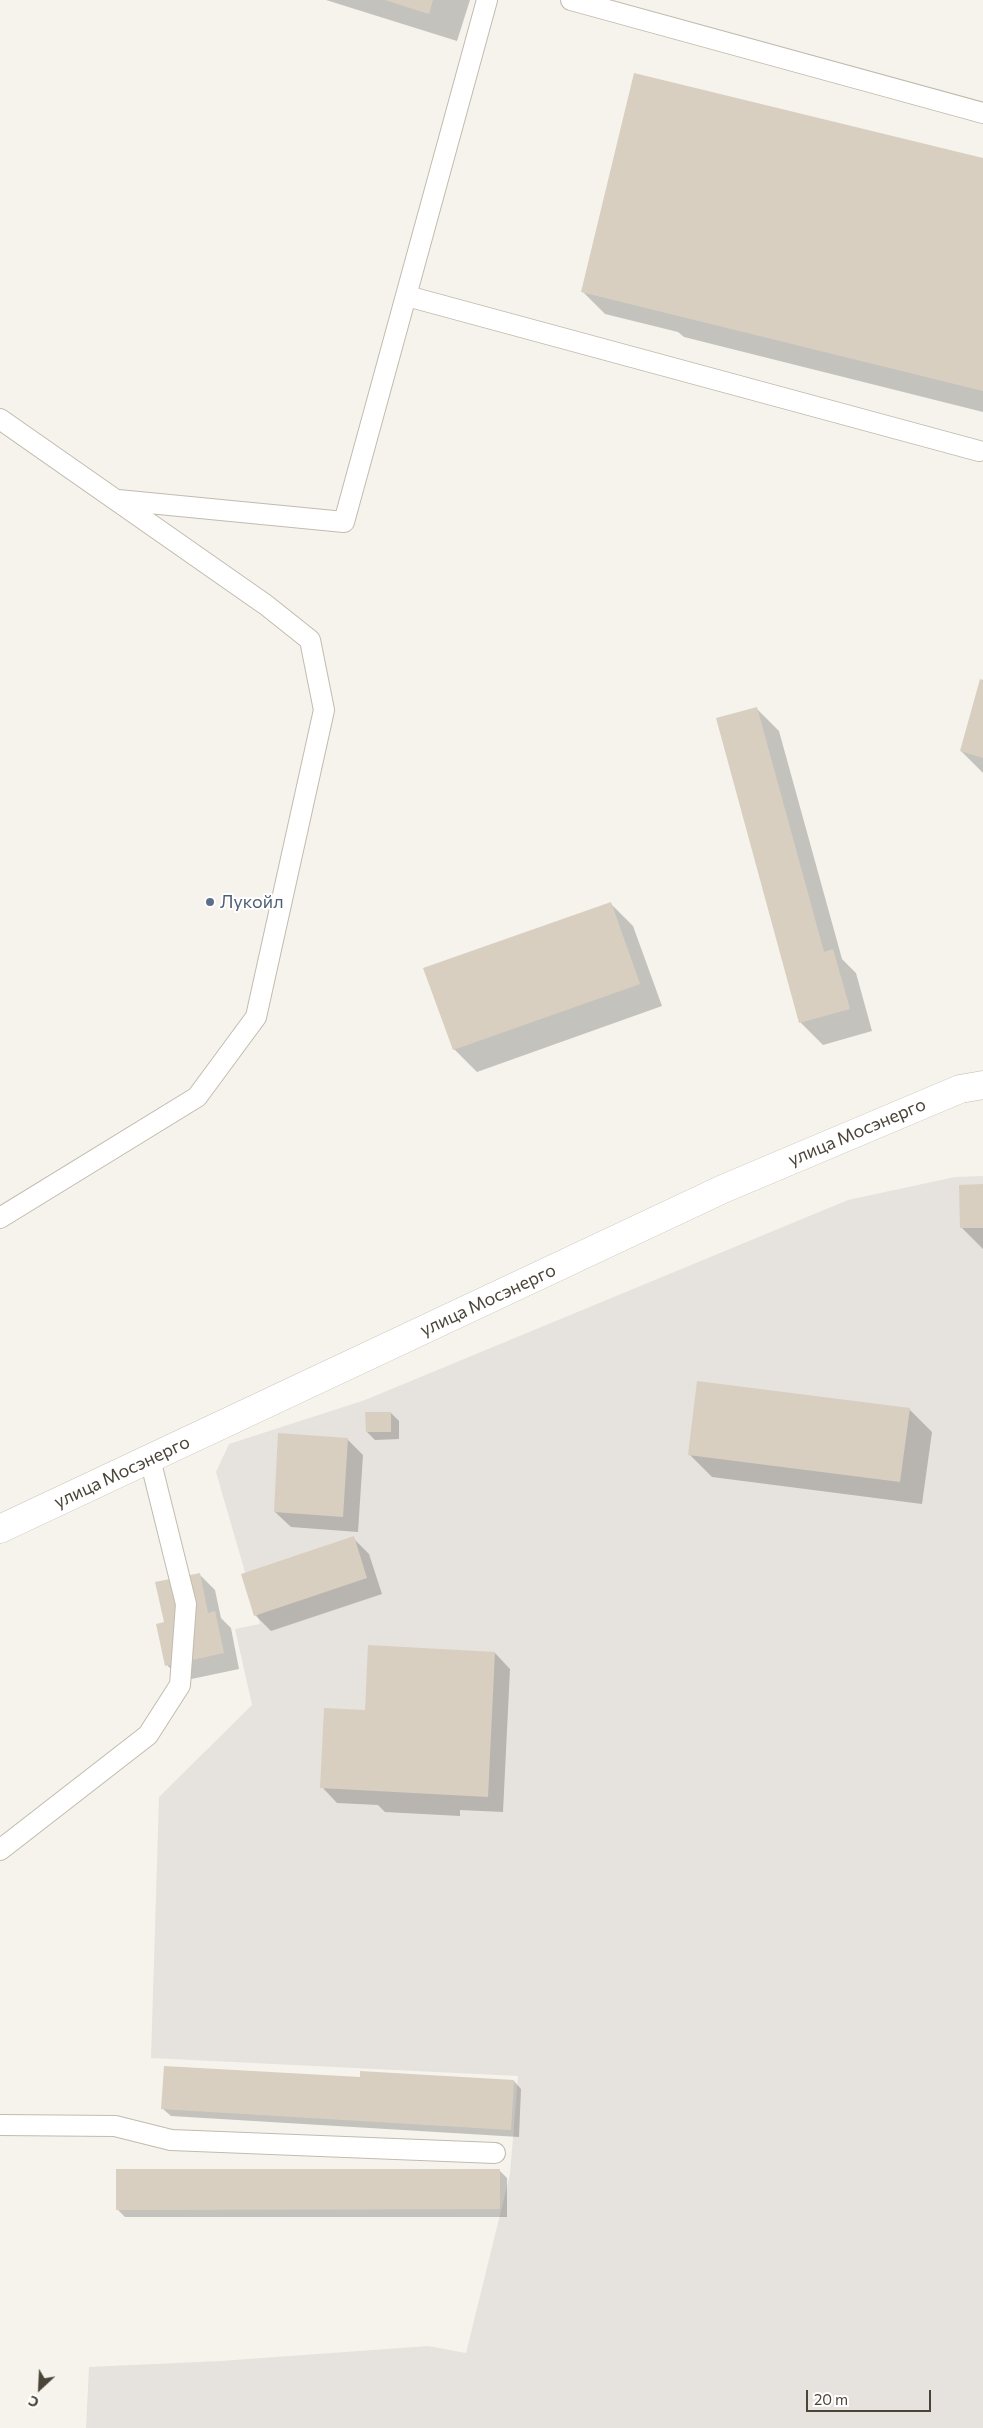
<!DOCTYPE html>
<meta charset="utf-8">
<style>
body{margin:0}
#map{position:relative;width:983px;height:2428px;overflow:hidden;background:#f6f3ec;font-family:Commissioner,sans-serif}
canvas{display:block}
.north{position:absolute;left:15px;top:2363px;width:50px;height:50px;-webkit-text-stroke:4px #fff;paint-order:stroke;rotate:205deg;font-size:14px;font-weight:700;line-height:20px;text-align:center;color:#4b4439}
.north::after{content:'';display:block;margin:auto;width:18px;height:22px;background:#4b4439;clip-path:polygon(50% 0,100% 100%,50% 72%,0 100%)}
.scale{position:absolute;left:806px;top:2390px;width:125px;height:22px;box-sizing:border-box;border:2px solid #4b4439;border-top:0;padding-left:6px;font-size:15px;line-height:18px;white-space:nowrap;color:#4b4439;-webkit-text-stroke:4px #fff;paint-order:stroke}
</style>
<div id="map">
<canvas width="983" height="2428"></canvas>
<div class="north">С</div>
<div class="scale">20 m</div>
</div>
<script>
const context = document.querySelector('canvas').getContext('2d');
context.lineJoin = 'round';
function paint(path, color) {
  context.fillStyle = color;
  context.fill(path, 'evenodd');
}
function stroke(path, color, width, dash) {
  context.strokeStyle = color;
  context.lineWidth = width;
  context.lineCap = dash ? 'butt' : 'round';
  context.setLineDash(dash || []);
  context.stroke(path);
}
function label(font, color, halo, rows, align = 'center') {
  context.font = font + ' Commissioner,sans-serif';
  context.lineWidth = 4;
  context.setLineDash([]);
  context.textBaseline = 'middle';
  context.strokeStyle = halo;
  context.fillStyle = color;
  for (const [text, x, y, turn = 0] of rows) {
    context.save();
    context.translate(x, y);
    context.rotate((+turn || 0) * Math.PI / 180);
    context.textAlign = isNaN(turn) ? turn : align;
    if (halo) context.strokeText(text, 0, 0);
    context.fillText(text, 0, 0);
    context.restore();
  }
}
const industrial = new Path2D(`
 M983 1176V2428H86L89 2367 221 2361 428 2346 466 2353 510 2174 518 2076 151 2058 159 1797 252 1705 235 1629 260 1624 216 1472 229 1444 365 1400 848 1200 955 1177Z`);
const shadow = new Path2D(`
 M326 0H470L457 41Z
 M983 160V412L684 337 678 332 605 314 582 291Z
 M983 682V773L961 751Z
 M757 709 779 731 842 959 856 973 872 1031 823 1045 800 1022Z
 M610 903 633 926 662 1006 477 1072 454 1049Z
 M983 1186V1249L962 1228Z
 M909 1409 932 1432 922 1504 712 1477 689 1454Z
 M391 1413 399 1421V1439L375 1440 367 1432Z
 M347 1439 363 1455 358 1532 291 1527 275 1512Z
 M353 1538 369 1554 382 1594 271 1631 255 1615Z
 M199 1574 215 1590 221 1618 231 1628 239 1669 182 1681 167 1665 166 1623Z
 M495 1653 510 1669 503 1812 460 1810V1816L385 1812 378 1805 337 1803 322 1787 364 1712Z
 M361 2079 514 2081 521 2089 519 2137 171 2116 163 2109Z
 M499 2170 507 2178V2217H125L117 2209Z`);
const building = new Path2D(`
 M385 0H433L429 14Z
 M634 73 983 158V391L581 292Z
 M980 679 983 680V758L960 751Z
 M757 707 824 952 833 949 850 1009 799 1023 716 718Z
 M611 902 640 984 453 1050 423 968Z
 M983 1184V1228H960L959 1185Z
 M697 1381 910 1408 900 1482 688 1455Z
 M365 1412H391V1432H366Z
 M278 1433 348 1438 343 1517 274 1512Z
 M354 1536 367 1578 254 1616 241 1574Z
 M200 1573 208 1613 215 1611 224 1653 165 1666 156 1624 164 1622 155 1582Z
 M368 1645 495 1652 488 1797 320 1788 324 1708 365 1710Z
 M164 2066 360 2077V2071L514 2080 511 2130 161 2109Z
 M116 2169H500V2209L116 2210Z`);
const service = new Path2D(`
 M571 0 983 113
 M407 296 979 451
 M0 419 266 605 310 640 324 710 256 1017 197 1097 0 1218
 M118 500 344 522 487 0
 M0 1850 148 1735 180 1685 186 1604 150 1459
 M0 2125 115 2126 171 2140 495 2153`);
const minor = new Path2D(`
 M0 1529 723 1189 960 1089 983 1085`);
const markers = [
 [210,902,5,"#5c6f8a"]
];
const serviceNames = [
 ["Лукойл",220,902]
];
const streetNames = [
 ["улица Мосэнерго",857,1132,-23],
 ["улица Мосэнерго",488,1300,-25],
 ["улица Мосэнерго",122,1472,-25]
];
paint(industrial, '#e6e2dd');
paint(shadow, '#0003');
paint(building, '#d8cfc1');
stroke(service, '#c2bbae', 22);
stroke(minor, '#c2bbae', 29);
stroke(service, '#fff', 20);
stroke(minor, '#fff', 28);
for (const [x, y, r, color] of markers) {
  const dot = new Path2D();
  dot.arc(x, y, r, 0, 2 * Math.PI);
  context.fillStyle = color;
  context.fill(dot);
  stroke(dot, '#fff', 2);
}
label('18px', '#4e5e75', '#fff', serviceNames, 'left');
label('18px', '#4b4439', '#fff', streetNames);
</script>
